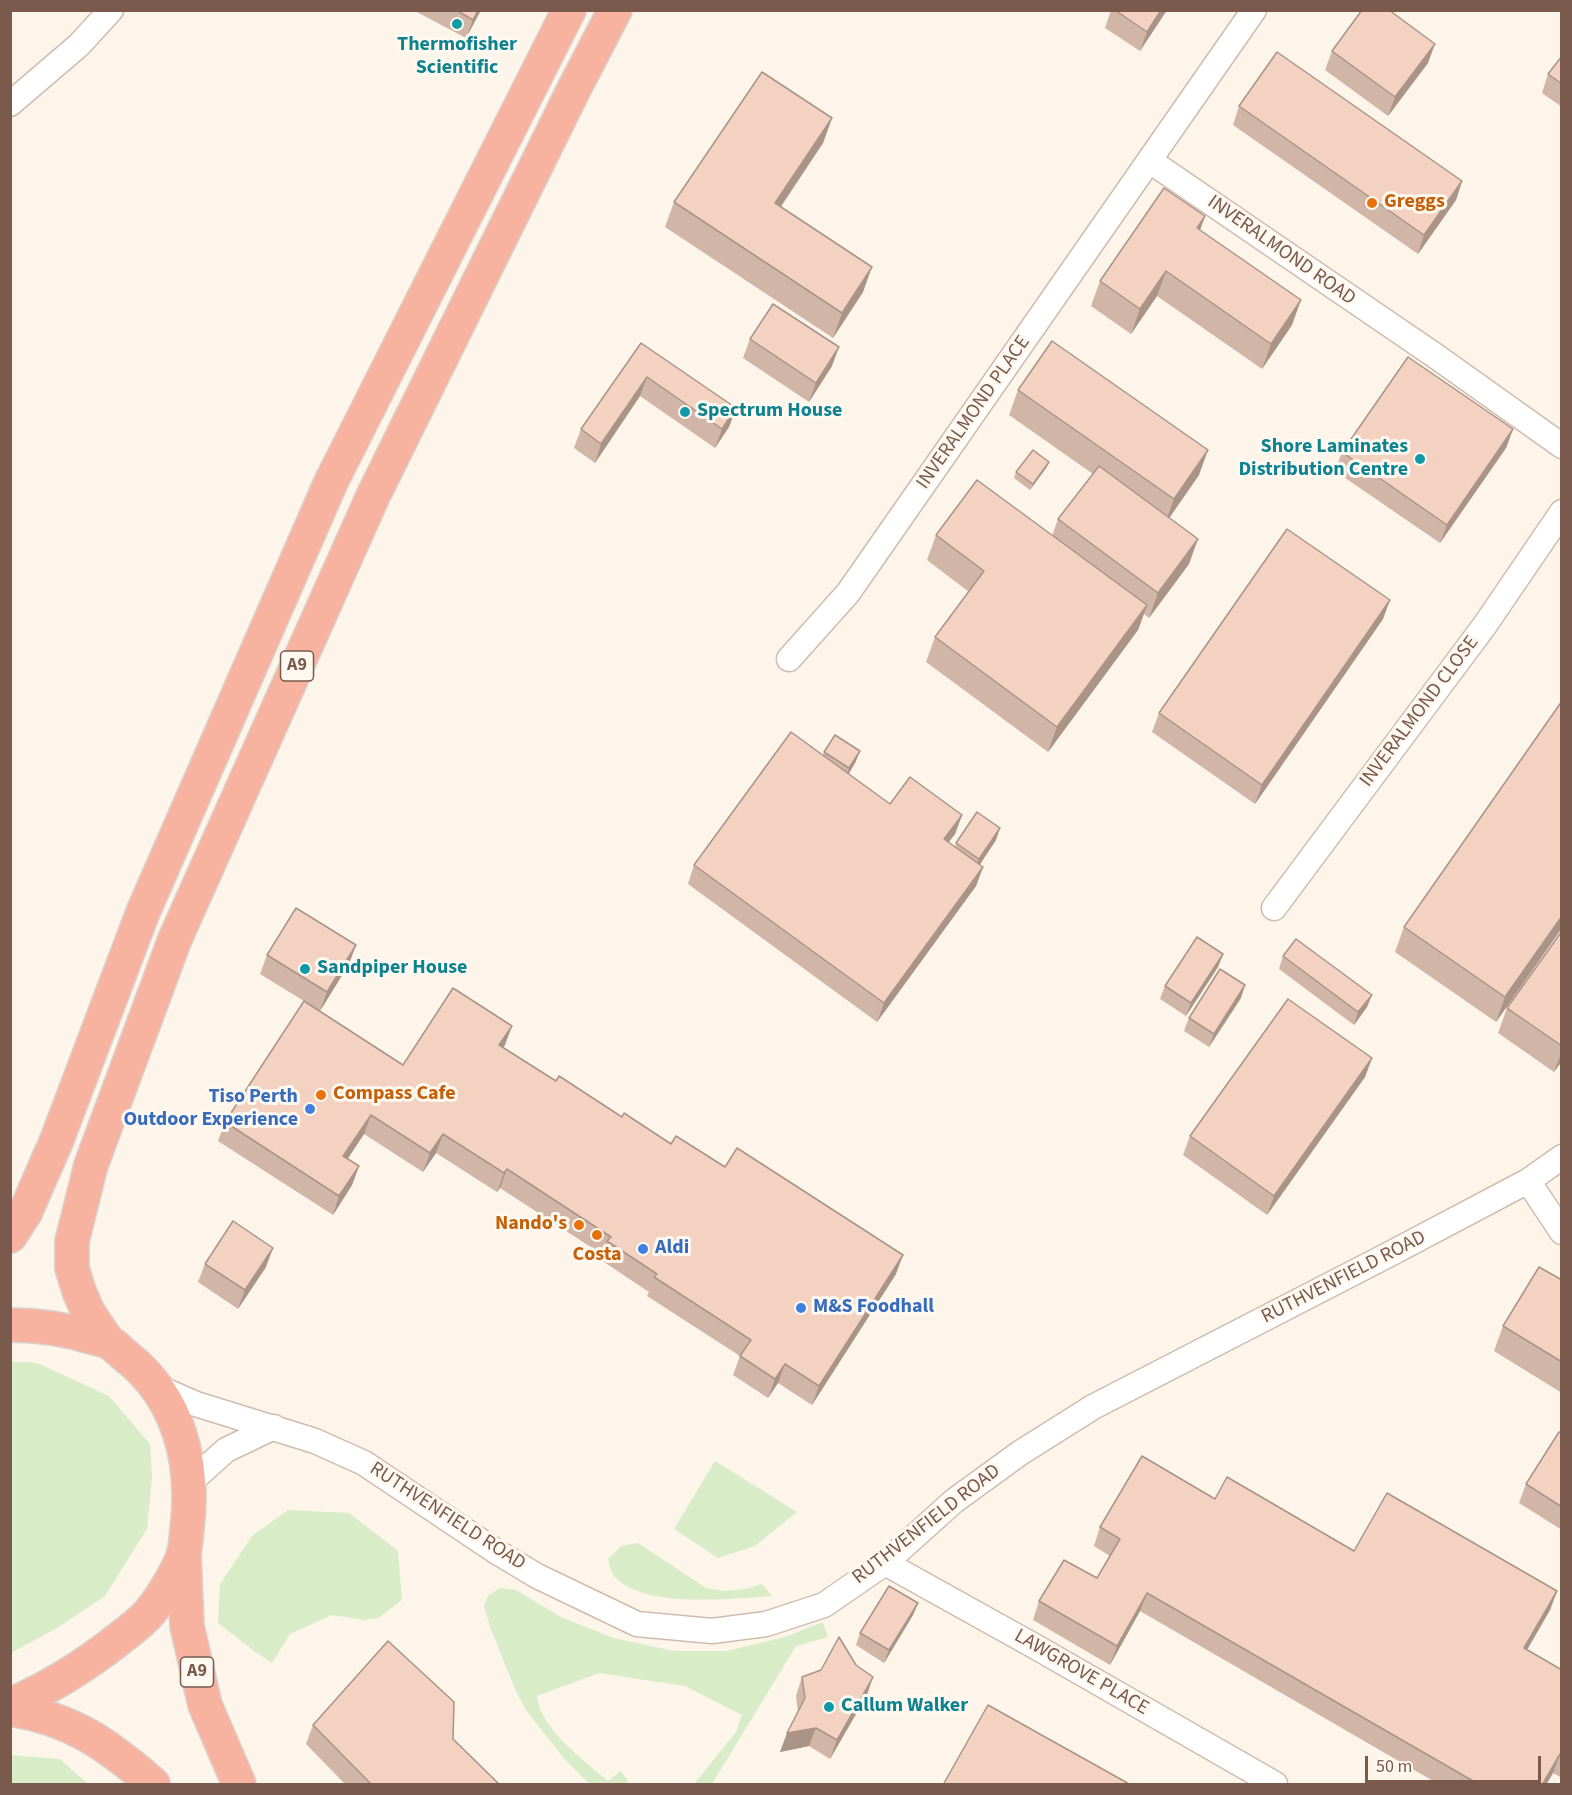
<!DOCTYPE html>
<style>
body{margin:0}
#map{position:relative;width:1572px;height:1795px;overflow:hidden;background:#fdf5ea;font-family:"Source Sans 3",sans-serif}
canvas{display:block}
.frame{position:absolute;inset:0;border:12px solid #795a4c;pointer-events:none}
.scale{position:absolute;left:1365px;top:1756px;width:176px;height:27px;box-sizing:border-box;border:3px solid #795a4c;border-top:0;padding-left:8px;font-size:18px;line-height:21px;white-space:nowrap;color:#795a4c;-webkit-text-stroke:4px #fff9f1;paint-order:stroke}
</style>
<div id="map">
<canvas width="1572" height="1795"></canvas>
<div class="frame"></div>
<div class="scale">50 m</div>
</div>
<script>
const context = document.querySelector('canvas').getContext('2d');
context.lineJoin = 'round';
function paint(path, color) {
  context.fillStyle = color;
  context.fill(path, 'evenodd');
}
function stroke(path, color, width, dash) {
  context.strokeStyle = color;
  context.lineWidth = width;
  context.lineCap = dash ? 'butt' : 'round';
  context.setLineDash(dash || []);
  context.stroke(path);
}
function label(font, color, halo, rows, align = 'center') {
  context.font = font + ' "Source Sans 3",sans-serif';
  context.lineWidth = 6;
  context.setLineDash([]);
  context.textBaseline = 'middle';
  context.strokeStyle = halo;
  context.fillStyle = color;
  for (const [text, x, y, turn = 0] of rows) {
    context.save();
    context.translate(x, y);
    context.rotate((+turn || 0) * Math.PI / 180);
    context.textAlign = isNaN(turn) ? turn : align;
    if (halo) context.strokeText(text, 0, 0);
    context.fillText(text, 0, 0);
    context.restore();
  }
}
const green = new Path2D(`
 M11 1362H31L42 1365 109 1396 150 1444 152 1476 147 1529 105 1596 57 1628 11 1653Z
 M715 1461 797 1512 755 1546 718 1558 674 1529Z
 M288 1510 349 1513 398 1551 402 1600 378 1618 365 1620 332 1615 290 1634 272 1663 254 1651 218 1623 220 1584 252 1536Z
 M638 1543 706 1588 723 1591 746 1589 762 1584 772 1596C733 1599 647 1608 617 1579 611 1574 610 1567 608 1559L621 1546Z
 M500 1588 516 1590 561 1617 614 1638 674 1651H727L785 1637 823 1622 828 1637 796 1646 712 1784H694L736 1732 742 1715 685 1686 599 1673 537 1696C539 1728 585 1761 608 1781L620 1771 627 1779 628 1784H589L562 1756 526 1710 515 1689 490 1627 484 1606 488 1596Z
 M10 1755 60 1759 88 1784H11Z`);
const minor = new Path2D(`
 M10 104 79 45 111 10
 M1150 161 1437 357 1562 446
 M789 659 848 593 1254 10
 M1274 908 1485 625 1562 512
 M1528 1181 1562 1232
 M157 1387 196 1404 315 1441 364 1463 497 1552 537 1576 637 1624 712 1631 766 1624 824 1605 885 1563 954 1501 1020 1453 1093 1407 1386 1256 1528 1181 1562 1157
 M188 1484 226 1450 274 1427
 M885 1563 1036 1647 1275 1784`);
const highway = new Path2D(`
 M10 1236 25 1213 56 1142 143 912 331 482 569 10
 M10 1325C38 1325 65 1329 91 1337 97 1339 104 1340 109 1342 115 1346 121 1352 127 1357 180 1399 195 1464 187 1529 186 1537 186 1545 184 1552 180 1568 161 1599 150 1612 142 1622 130 1630 119 1639 86 1665 50 1688 10 1705
 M108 1342 88 1312 79 1291 72 1268V1241L91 1165 175 939 373 496 574 89 615 10
 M184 1554 187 1626 205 1705 239 1784
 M10 1709C72 1719 107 1744 153 1784`);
const wall = new Path2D(`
 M413 10H481L466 38Z
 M1111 10H1167L1140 51 1105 28Z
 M1332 51 1428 63 1388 116 1325 70Z
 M1562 56V107L1542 93 1548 74Z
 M1239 106 1462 181 1456 200 1418 254 1233 125Z
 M832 118 823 143 781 207 863 292 833 338 665 227 674 202Z
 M1205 216 1200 230 1292 325 1262 369 1157 296 1131 334 1091 306 1100 281Z
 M750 339 832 366 809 402 743 358Z
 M641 343 736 408 729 427 715 448 640 396 595 463 574 448 581 429Z
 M1018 390 1199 475 1169 518 1189 564 1149 618 1144 614 1138 630 1048 752 926 662 935 637 969 592 927 560 936 535 1052 536 1058 519 1093 474 1009 415Z
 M1513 429 1506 448 1440 543 1335 471 1342 452Z
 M1049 462 1046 468 1030 490 1014 478 1016 472Z
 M1383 619 1255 804 1152 732 1159 713Z
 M1562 701V928L1496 1022 1395 952 1404 927Z
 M860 751 855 763 849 774 890 804 962 815 955 834 948 842 955 847 956 843 996 840 979 865 983 867 976 886 877 1022 688 884 694 865 823 755 824 752Z
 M1562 931V1061L1554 1072 1498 1033 1507 1008Z
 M1223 954 1218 967 1186 1016 1160 999 1165 986Z
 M267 955 349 964 320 1011 403 1065 512 1026 503 1047 556 1081 671 1144 725 1167 896 1274 812 1405 778 1383 768 1398 733 1375 740 1356 647 1296 649 1292 601 1260 603 1255 500 1188 497 1192 436 1153 423 1172 364 1134 347 1159 359 1166 352 1185 333 1215 218 1141 225 1122 304 1001 260 974Z
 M1283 956 1367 1007 1354 1025 1279 969Z
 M1241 998 1209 1047 1184 1031 1189 1018Z
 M1372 1058 1365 1077 1267 1215 1183 1155 1190 1136Z
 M205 1264 266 1267 238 1309 198 1282Z
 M1562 1280V1393L1494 1351 1503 1326Z
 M1562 1433V1530L1519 1503 1526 1484Z
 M1215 1499 1354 1551 1557 1591 1550 1610 1527 1650 1562 1670V1778L1553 1773 1546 1785H1440L1140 1611 1110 1665 1033 1620 1039 1601 1097 1578 1110 1556 1094 1546 1100 1527Z
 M918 1603 913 1615 884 1663 856 1645 860 1633Z
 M802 1677 867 1695 830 1759 809 1746 780 1752 798 1713 796 1696Z
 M313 1725 453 1739 500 1785H346L306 1744Z`);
const shadedWall = new Path2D(`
 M478 10H481L466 38 473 20Z
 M1161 10H1167L1140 51 1147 32Z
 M1435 44 1428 63 1388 116 1395 97Z
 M832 118 823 143 766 228 775 203Z
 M1462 181 1456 200 1418 254 1424 235Z
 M1205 216 1196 241 1197 228Z
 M872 267 863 292 833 338 842 313Z
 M1166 271 1157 296 1131 334 1140 309Z
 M1301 300 1292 325 1262 369 1271 344Z
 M839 347 832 366 809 402 816 383Z
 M647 377 640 396 595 463 601 444Z
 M736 408 729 427 715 448 722 429Z
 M1513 429 1506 448 1440 543 1447 525Z
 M1208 450 1199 475 1165 524 1174 499Z
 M1049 462 1046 468 1030 490 1033 484Z
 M1198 539 1189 564 1149 618 1158 593Z
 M1390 600 1383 619 1255 804 1262 785Z
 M1147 605 1138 630 1048 752 1057 727Z
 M860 751 855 763 844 781 849 768Z
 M962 815 955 834 937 858 944 839Z
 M1000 828 996 840 975 872 979 859Z
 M983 867 976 886 877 1022 884 1003Z
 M1562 916V928L1496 1022 1505 997Z
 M356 945 349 964 320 1011 327 992Z
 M1223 954 1218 967 1186 1016 1191 1003Z
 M1245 985 1241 998 1209 1047 1214 1034Z
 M1372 995 1367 1007 1354 1025 1358 1012Z
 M512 1026 505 1045 492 1063 499 1045Z
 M1562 1051V1061L1554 1072Z
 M1372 1058 1365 1077 1267 1215 1274 1196Z
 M371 1115 364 1134 337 1175 343 1156Z
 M443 1134 436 1153 423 1172 430 1153Z
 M359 1166 352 1185 333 1215 339 1196Z
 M507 1169 500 1188 497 1192 504 1173Z
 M273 1248 266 1267 238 1309 245 1290Z
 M903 1255 896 1274 812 1405 819 1386Z
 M785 1364 778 1383 768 1398 775 1379Z
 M1557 1591 1550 1610 1517 1667 1524 1648Z
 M1147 1593 1140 1611 1110 1665 1117 1646Z
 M918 1603 913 1615 884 1663 889 1650Z
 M873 1677 867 1695 830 1759 837 1740Z
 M816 1728 809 1746 780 1752 787 1733Z
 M1560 1754 1553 1773 1546 1785H1542Z`);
const building = new Path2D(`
 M456 10H478L473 20Z
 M1115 10H1161L1147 32Z
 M1362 10H1389L1435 44 1395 97 1332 51Z
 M1277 52 1462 181 1424 235 1239 106Z
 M1562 56V84L1548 74Z
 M762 72 832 118 775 203 872 267 842 313 674 202Z
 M1164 188 1205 216 1197 228 1301 300 1271 344 1166 271 1140 309 1100 281Z
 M773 304 839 347 816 383 750 339Z
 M1052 341 1208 450 1174 499 1018 390Z
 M641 343 736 408 722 429 647 377 601 444 581 429Z
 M1408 357 1513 429 1447 525 1342 452Z
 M1033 450 1049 462 1033 484 1016 472Z
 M1099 466 1198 539 1158 593 1058 519Z
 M977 480 1147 605 1057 727 935 637 984 571 936 535Z
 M1287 529 1390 600 1262 785 1159 713Z
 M1562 701V916L1505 997 1404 927Z
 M791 732 890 804 910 777 962 815 944 839 983 867 884 1003 694 865Z
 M835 735 860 751 849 768 824 752Z
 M977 812 1000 828 979 859 956 843Z
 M296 908 356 945 327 992 267 955Z
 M1562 931V1046L1507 1008Z
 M1197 937 1223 954 1191 1003 1165 986Z
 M1296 939 1372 995 1358 1012 1283 956Z
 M1220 969 1245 985 1214 1034 1189 1018Z
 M453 988 512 1026 499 1045 556 1081 559 1076 622 1117 624 1113 671 1144 676 1136 725 1167 737 1148 903 1255 819 1386 785 1364 775 1379 740 1356 751 1340 654 1277 657 1274 607 1241 611 1237 507 1169 504 1173 443 1134 430 1153 371 1115 343 1156 359 1166 339 1196 225 1122 304 1001 403 1065Z
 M1288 999 1372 1058 1274 1196 1190 1136Z
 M233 1221 273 1248 245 1290 205 1264Z
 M1539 1267 1562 1280V1362L1503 1326Z
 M1559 1432 1562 1433V1507L1526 1484Z
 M1142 1456 1215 1499 1227 1477 1354 1551 1387 1493 1557 1591 1524 1648 1562 1670V1755L1560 1754 1542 1785H1480L1147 1593 1117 1646 1039 1601 1064 1560 1097 1578 1120 1539 1100 1527Z
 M889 1586 918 1603 889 1650 860 1633Z
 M839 1637 856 1665 873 1677 837 1740 816 1728 787 1733 805 1698 802 1677 821 1670Z
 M388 1641 454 1702 453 1739 500 1785H372L313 1725Z
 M988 1705 1131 1785H943Z`);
const markers = [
 [457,24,6,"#0f9aa8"],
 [1372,203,6,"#e8710a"],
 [685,412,6,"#0f9aa8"],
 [1420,459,6,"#0f9aa8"],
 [305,969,6,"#0f9aa8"],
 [321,1095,6,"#e8710a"],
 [310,1109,6,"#3f7fe0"],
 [579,1225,6,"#e8710a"],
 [597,1235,6,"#e8710a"],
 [643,1249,6,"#3f7fe0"],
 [801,1308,6,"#3f7fe0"],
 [829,1707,6,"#0f9aa8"]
];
const shields = [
 [297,666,33],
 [197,1672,33]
];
const shieldNames = [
 ["A9",297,666],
 ["A9",197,1672]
];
const cultureNames = [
 ["Thermofisher",457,46,"center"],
 ["Scientific",457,69,"center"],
 ["Spectrum House",697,412],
 ["Shore Laminates",1408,448,"right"],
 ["Distribution Centre",1408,471,"right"],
 ["Sandpiper House",317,969],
 ["Callum Walker",841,1707]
];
const foodNames = [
 ["Greggs",1384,203],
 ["Compass Cafe",333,1095],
 ["Nando's",567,1225,"right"],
 ["Costa",597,1256,"center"]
];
const streetNames = [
 ["INVERALMOND ROAD",1281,251,35],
 ["INVERALMOND PLACE",974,413,-55],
 ["INVERALMOND CLOSE",1420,712,-53],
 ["RUTHVENFIELD ROAD",1344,1278,-27],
 ["RUTHVENFIELD ROAD",447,1517,33],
 ["RUTHVENFIELD ROAD",927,1525,-38],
 ["LAWGROVE PLACE",1081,1673,30]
];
const shopNames = [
 ["Tiso Perth",298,1098,"right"],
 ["Outdoor Experience",298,1121,"right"],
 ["Aldi",655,1249],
 ["M&S Foodhall",813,1308]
];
paint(green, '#d8ecc7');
stroke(minor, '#d0bcae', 27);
stroke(highway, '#d9d1cd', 36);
stroke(minor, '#fff', 24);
stroke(highway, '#f8b3a0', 33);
paint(wall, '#d1b5a6');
paint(shadedWall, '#aa9387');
paint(building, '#f3d2c1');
stroke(building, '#aa9387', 1.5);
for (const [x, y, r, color] of markers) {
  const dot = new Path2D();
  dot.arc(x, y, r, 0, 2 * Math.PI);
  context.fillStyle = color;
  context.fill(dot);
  stroke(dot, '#fff9f1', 2);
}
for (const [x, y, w] of shields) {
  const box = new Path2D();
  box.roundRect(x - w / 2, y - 15, w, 30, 4.5);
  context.fillStyle = '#fff9f1';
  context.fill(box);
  stroke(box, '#795a4c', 1.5);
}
label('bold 18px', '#795a4c', null, shieldNames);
label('bold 20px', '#0d838f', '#fff9f1', cultureNames, 'left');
label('bold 20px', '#c56008', '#fff9f1', foodNames, 'left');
label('20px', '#795a4c', '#fff9f1', streetNames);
label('bold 20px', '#366cbe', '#fff9f1', shopNames, 'left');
</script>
